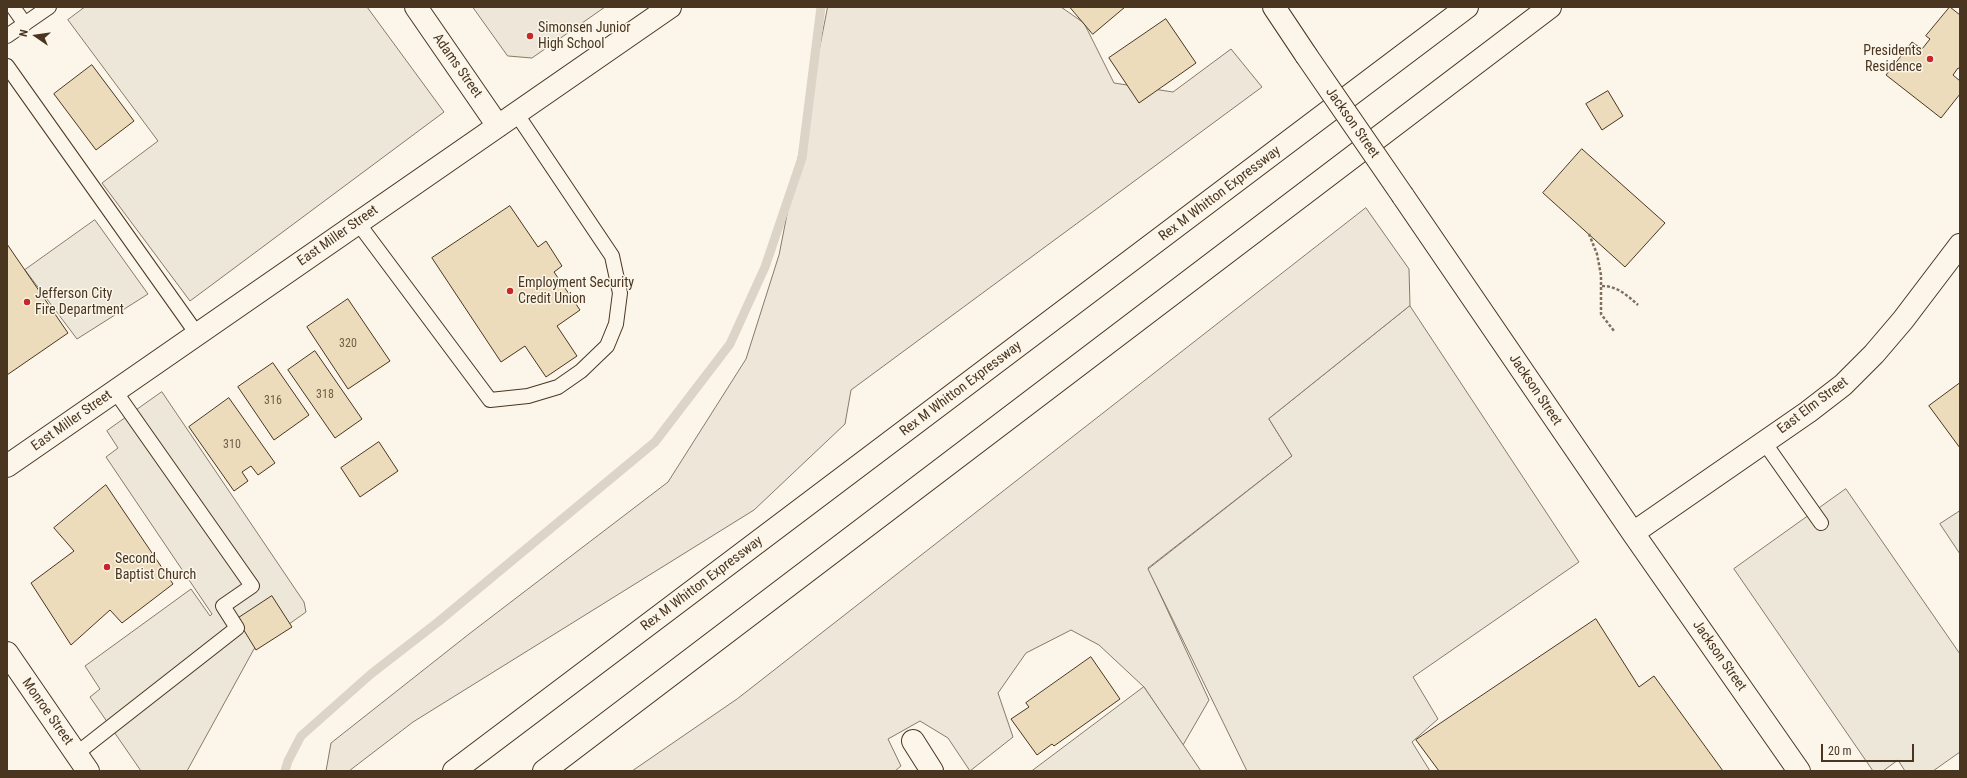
<!DOCTYPE html>
<style>
body{margin:0}
#map{position:relative;width:1967px;height:778px;overflow:hidden;background:#fbf6e9;font-family:"Roboto Condensed",sans-serif}
canvas{display:block}
.frame{position:absolute;inset:0;border:8px solid #4a3520;pointer-events:none}
.north{position:absolute;left:16px;top:16px;width:40px;height:40px;-webkit-text-stroke:3px #fbf6e9;paint-order:stroke;rotate:283deg;font-size:11px;font-weight:700;line-height:16px;text-align:center;color:#4a3520}
.north::after{content:'';display:block;margin:auto;width:14px;height:18px;background:#4a3520;clip-path:polygon(50% 0,100% 100%,50% 72%,0 100%)}
.scale{position:absolute;left:1821px;top:744px;width:93px;height:18px;box-sizing:border-box;border:2px solid #4a3520;border-top:0;padding-left:5px;font-size:12px;line-height:14px;white-space:nowrap;color:#4a3520;-webkit-text-stroke:3px #fbf6e9;paint-order:stroke}
</style>
<div id="map">
<canvas width="1967" height="778"></canvas>
<div class="frame"></div>
<div class="north">N</div>
<div class="scale">20 m</div>
</div>
<script>
const context = document.querySelector('canvas').getContext('2d');
context.lineJoin = 'round';
function paint(path, color) {
  context.fillStyle = color;
  context.fill(path, 'evenodd');
}
function stroke(path, color, width, dash) {
  context.strokeStyle = color;
  context.lineWidth = width;
  context.lineCap = dash ? 'butt' : 'round';
  context.setLineDash(dash || []);
  context.stroke(path);
}
function label(font, color, halo, rows, align = 'center') {
  context.font = font + ' "Roboto Condensed",sans-serif';
  context.lineWidth = 3;
  context.setLineDash([]);
  context.textBaseline = 'middle';
  context.strokeStyle = halo;
  context.fillStyle = color;
  for (const [text, x, y, turn = 0] of rows) {
    context.save();
    context.translate(x, y);
    context.rotate((+turn || 0) * Math.PI / 180);
    context.textAlign = isNaN(turn) ? turn : align;
    if (halo) context.strokeText(text, 0, 0);
    context.fillText(text, 0, 0);
    context.restore();
  }
}
const green = new Path2D(`
 M473 7H605L532 58 508 56Z
 M828 7H1061L1084 23 1114 83 1173 92 1231 49 1262 87 851 390 845 424 754 510 413 722 349 771H326L331 743 469 634 668 482 746 359 779 255Z
 M1366 208 1409 269 1410 306 1269 419 1292 456 1148 568 1209 700 1183 745 1144 687 1099 645 1071 630 1026 653 998 693 1013 737 970 771 948 738 920 721 888 739 901 766 895 771H632L737 699Z`);
const parking = new Path2D(`
 M85 7H367L444 112 190 301 102 183 158 141 68 20Z
 M95 220 148 294 77 339 25 270Z
 M1410 306 1579 562 1413 677 1438 719 1412 742 1430 771H1247L1148 569 1292 456 1269 419Z
 M162 392 304 602 306 612 254 649 187 771H141L90 697 100 689 85 666 191 589 210 616 212 614 106 457 118 448 107 431Z
 M1846 489 1960 654V752L1933 771H1905L1898 760 1883 771H1873L1734 569Z
 M1960 511V554L1940 524Z
 M1144 687 1201 771H1032Z`);
const stream = new Path2D(`
 M285 771 288 761 301 736 371 674 438 622 655 442 730 344 765 267 802 158 821 7`);
const building = new Path2D(`
 M1070 7H1125L1093 34Z
 M1950 7 1960 15V69L1958 68 1953 75 1960 81V94L1941 118 1886 75 1912 42 1922 49 1930 39 1926 36Z
 M1166 19 1196 63 1139 103 1109 58Z
 M92 65 134 121 96 150 54 94Z
 M1608 91 1623 116 1602 130 1586 104Z
 M1582 149 1665 223 1625 267 1543 193Z
 M510 206 538 247 546 241 562 266 554 272 580 310 557 326 577 356 546 377 525 346 501 362 432 258Z
 M7 244 68 333 7 375Z
 M348 299 390 361 348 389 307 327Z
 M315 351 362 419 335 438 288 370Z
 M273 363 309 415 274 440 238 387Z
 M1960 383V448L1929 406Z
 M229 398 275 463 258 475 251 466 242 472 248 481 234 491 189 427Z
 M379 442 398 471 360 497 341 468Z
 M106 485 173 584 122 623 110 610 71 645 31 583 74 551 54 528Z
 M272 596 292 627 256 650 237 619Z
 M1596 619 1639 687 1654 676 1723 771H1439L1416 740Z
 M1091 657 1120 699 1054 746 1052 744 1037 755 1011 719 1029 707 1026 703Z`);
const path = new Path2D(`
 M1589 234 1597 254 1601 275V314L1614 331
 M1602 286C1617 286 1627 295 1638 305`);
const service = new Path2D(`
 M13 7 25 24
 M7 36 49 7
 M7 66 197 334
 M358 223 490 400 528 396 558 387 581 371 607 346 616 324 620 293 612 256 516 113
 M1764 442 1821 523
 M76 754 237 628 223 606 252 586 115 391`);
const minor = new Path2D(`
 M416 7 498 126
 M1274 7 1306 55
 M1403 196 1633 533 1799 771
 M7 466 670 7
 M1633 533 1808 412 1843 385 1874 354 1903 320 1960 245
 M7 653 88 771
 M913 741 932 771`);
const motorway = new Path2D(`
 M454 771 1467 7
 M544 771 1550 7`);
const minorBridge = new Path2D(`
 M1306 55 1403 196`);
const markers = [
 [530,36,4,"#c62828"],
 [1930,59,4,"#c62828"],
 [510,291,4,"#c62828"],
 [27,302,4,"#c62828"],
 [107,567,4,"#c62828"]
];
const numberNames = [
 ["320",348,344],
 ["318",325,395],
 ["316",273,401],
 ["310",232,445]
];
const poiNames = [
 ["Simonsen Junior",538,28],
 ["High School",538,44],
 ["Presidents",1922,51,"right"],
 ["Residence",1922,67,"right"],
 ["Employment Security",518,283],
 ["Credit Union",518,299],
 ["Jefferson City",35,294],
 ["Fire Department",35,310],
 ["Second",115,559],
 ["Baptist Church",115,575]
];
const streetNames = [
 ["Adams Street",457,66,55],
 ["Jackson Street",1352,123,55],
 ["Rex M Whitton Expressway",1220,194,-37],
 ["East Miller Street",338,236,-35],
 ["Rex M Whitton Expressway",961,389,-37],
 ["Jackson Street",1535,390,56],
 ["East Elm Street",1813,406,-37],
 ["East Miller Street",72,421,-35],
 ["Rex M Whitton Expressway",702,584,-37],
 ["Jackson Street",1719,656,55],
 ["Monroe Street",47,712,55]
];
paint(green, '#ede6d9');
stroke(green, '#887966', 1);
paint(parking, '#ede7d9');
stroke(parking, '#887966', 1);
stroke(stream, '#dcd4c6', 9);
paint(building, '#ecdcbc');
stroke(building, '#4a3520', 1);
stroke(service, '#4a3520', 16);
stroke(minor, '#4a3520', 24);
stroke(motorway, '#4a3520', 24);
stroke(path, '#7f6f5c', 2.5, [3, 2]);
stroke(service, '#fbf6e9', 14);
stroke(minor, '#fbf6e9', 22);
stroke(motorway, '#fbf6e9', 22);
stroke(minorBridge, '#4a3520', 24, []);
stroke(minorBridge, '#fbf6e9', 22);
for (const [x, y, r, color] of markers) {
  const dot = new Path2D();
  dot.arc(x, y, r, 0, 2 * Math.PI);
  context.fillStyle = color;
  context.fill(dot);
  stroke(dot, '#fbf6e9', 1.5);
}
label('12px', '#725f47', null, numberNames);
label('14px', '#4a3520', '#fbf6e9', poiNames, 'left');
label('14px', '#4a3520', '#fbf6e9', streetNames);
</script>
